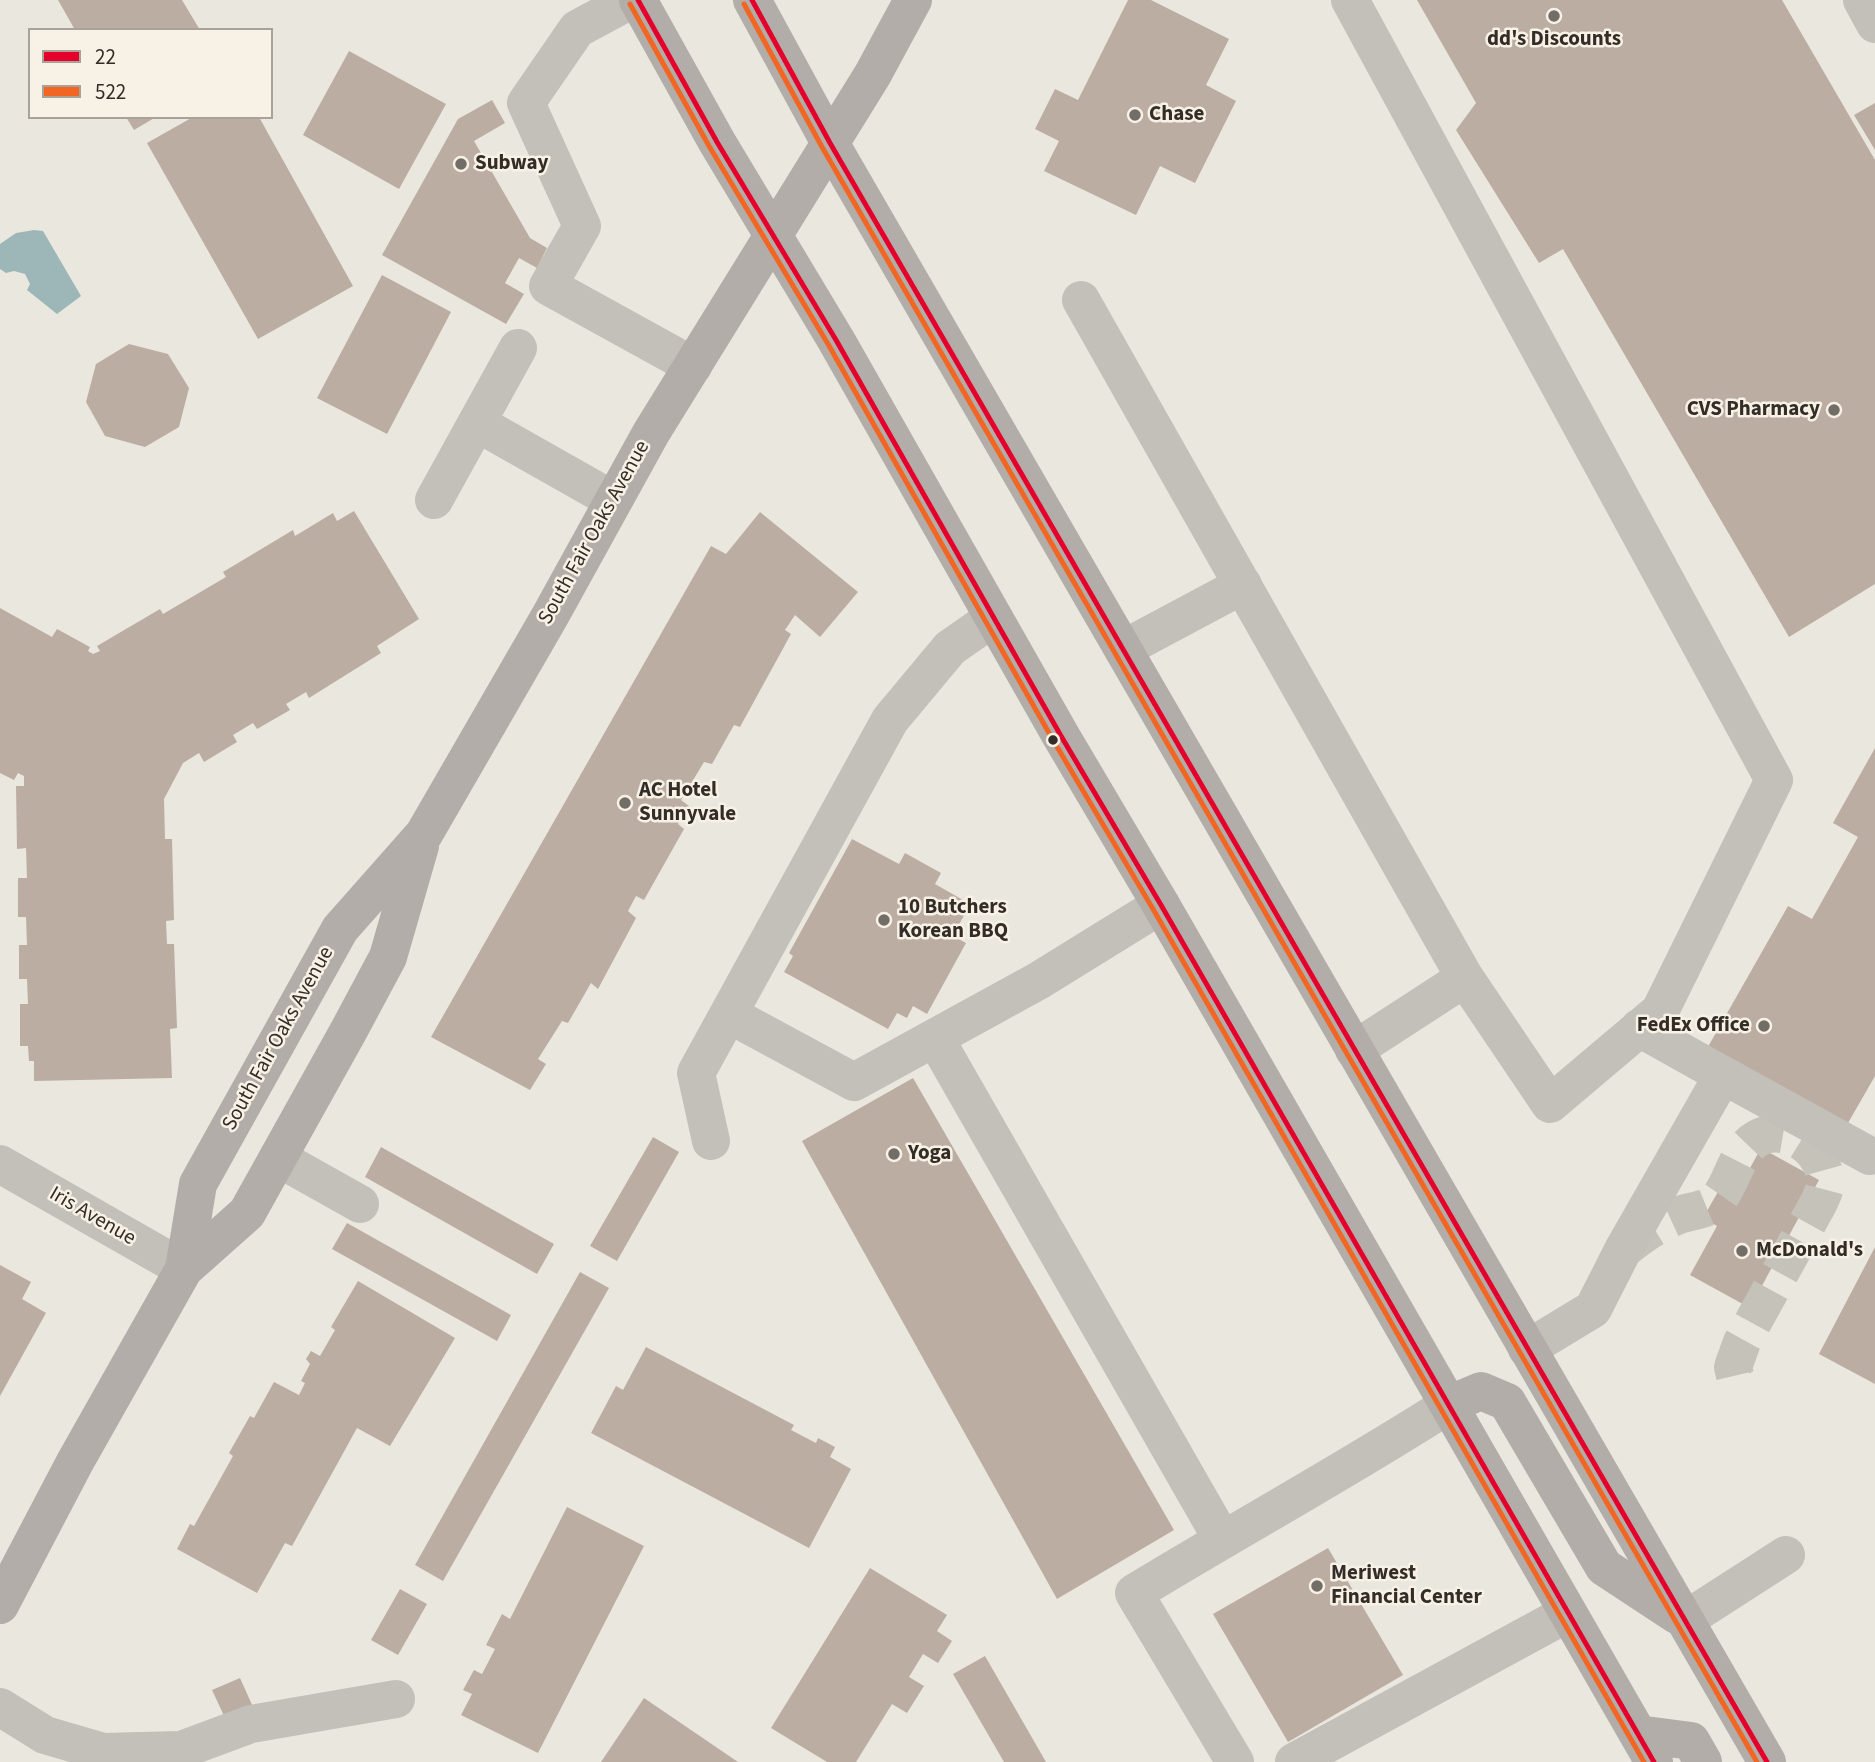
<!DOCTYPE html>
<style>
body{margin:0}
#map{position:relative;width:1875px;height:1762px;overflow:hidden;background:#eae7df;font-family:"Source Sans 3",sans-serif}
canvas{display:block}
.legend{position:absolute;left:28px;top:28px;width:245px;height:91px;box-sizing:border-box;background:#f7f1e6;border:2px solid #a9a29a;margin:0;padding:9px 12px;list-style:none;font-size:21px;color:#332c27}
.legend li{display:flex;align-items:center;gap:14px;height:35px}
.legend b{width:35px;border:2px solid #a9a29a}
</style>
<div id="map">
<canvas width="1875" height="1762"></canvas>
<ul class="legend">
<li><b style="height:9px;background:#e4002b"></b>22</li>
<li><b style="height:9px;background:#f26522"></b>522</li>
</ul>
</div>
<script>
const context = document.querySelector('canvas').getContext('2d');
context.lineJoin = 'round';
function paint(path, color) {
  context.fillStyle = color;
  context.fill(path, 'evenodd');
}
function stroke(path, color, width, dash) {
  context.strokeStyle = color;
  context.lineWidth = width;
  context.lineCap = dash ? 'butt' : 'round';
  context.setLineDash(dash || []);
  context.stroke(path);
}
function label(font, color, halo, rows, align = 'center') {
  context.font = font + ' "Source Sans 3",sans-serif';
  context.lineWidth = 5;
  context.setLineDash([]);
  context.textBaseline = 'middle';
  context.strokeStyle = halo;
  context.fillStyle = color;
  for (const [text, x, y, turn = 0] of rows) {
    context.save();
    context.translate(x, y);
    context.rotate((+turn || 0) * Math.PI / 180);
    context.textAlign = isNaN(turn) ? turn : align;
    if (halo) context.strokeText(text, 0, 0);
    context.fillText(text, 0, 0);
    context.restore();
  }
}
const water = new Path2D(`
 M34 230 43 231 81 296 57 314 27 290 30 284 25 274 14 271 6 273 0 269V244L16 233Z`);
const building = new Path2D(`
 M58 0H182L200 30H75Z
 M1128 0H1151L1229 39 1206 85 1236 101 1195 183 1160 166 1136 215 1044 171 1059 141 1035 129 1055 89 1078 100Z
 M1417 0H1782L1875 160V584L1789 637 1563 249 1539 263 1456 130 1476 103Z
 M349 51 446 104 399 189 303 135Z
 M492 100 505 123 474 141 530 238 547 248 537 268 519 258 505 283 524 294 506 324 382 255 458 119Z
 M1875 103V150L1854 115Z
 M126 117H156L134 130Z
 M193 117H259L353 286 258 339 147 143Z
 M382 275 451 312 387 434 317 398Z
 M129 344 168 354 189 388 179 427 145 447 105 436 86 402 96 364Z
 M354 511 419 619 377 646 381 653 309 698 306 692 286 704 290 710 257 729 253 723 233 735 237 742 204 762 199 753 183 763 164 799 165 839H172L174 920 166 921 167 944H174L177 1028 170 1029 172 1078 34 1081V1061H29L28 1046H20V1004H28L27 979H19V945H27L26 917H18V878H27L26 848 17 849 16 786H24V776L18 773 14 780 0 773V608L52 637 57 629 90 647 88 651 93 654 100 651 97 646 160 609 163 614 226 577 223 572 293 530 295 536 333 513 337 521Z
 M760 512 858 592 820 637 795 615 785 630 791 634 740 727 734 725 712 764 704 762 681 800 689 806 678 824 684 829 644 900 636 896 628 911 636 918 598 989 591 983 568 1023 562 1021 538 1059 546 1064 530 1090 431 1037 711 546 726 554Z
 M1875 748V1076L1844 1130 1705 1052 1788 906 1812 919 1858 837 1833 823Z
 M852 839 899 864 905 853 941 873 935 884 970 904 953 936 966 943 927 1014 913 1006 907 1018 897 1013 888 1029 784 972 793 956 789 953Z
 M913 1078 1174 1530 1057 1599 802 1141Z
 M653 1137 679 1152 617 1261 590 1246Z
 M381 1147 554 1244 537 1274 365 1177Z
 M1761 1148 1819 1180 1750 1308 1690 1275 1717 1226 1703 1218 1723 1183 1738 1190Z
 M347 1223 511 1315 497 1341 332 1249Z
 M1875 1247V1384L1819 1354Z
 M0 1265 31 1282 22 1299 46 1313 0 1396Z
 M580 1272 609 1288 443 1581 415 1565Z
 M358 1281 455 1338 390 1446 357 1428 292 1546 285 1543 257 1593 177 1549 190 1524 194 1526 233 1456 229 1453 250 1416 254 1418 274 1382 299 1395 305 1383 301 1381 310 1364 306 1359 311 1351 320 1356 335 1330 331 1327Z
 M646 1347 794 1425 791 1430 816 1443 818 1438 835 1447 830 1457 851 1469 809 1548 591 1433 616 1386 623 1390Z
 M567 1507 644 1546 538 1753 461 1715 472 1694 463 1690 474 1670 482 1674 495 1649 486 1645 502 1614 510 1619Z
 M1328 1548 1403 1675 1288 1742 1213 1614Z
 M870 1568 947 1615 937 1631 952 1641 938 1663 923 1654 909 1677 924 1686 907 1713 892 1704 856 1762H827L771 1728Z
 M400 1589 427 1604 398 1655 371 1640Z
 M985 1656 1046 1762H1004L953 1674Z
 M240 1678 253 1707 226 1720 212 1690Z
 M644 1698 738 1762H601Z`);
const minorTunnel = new Path2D(`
 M1623 1250C1641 1235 1660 1222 1682 1214 1692 1211 1704 1210 1713 1204 1729 1192 1734 1160 1749 1145 1778 1116 1827 1147 1825 1184 1825 1190 1821 1198 1818 1204L1742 1342 1733 1367 1739 1392`);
const minor = new Path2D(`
 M631 0 577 29 526 103 582 226 548 286 693 366
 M1862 0 1875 24
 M1081 300 1465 978 1550 1104 1660 1011 1774 780 1350 0
 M477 423 613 500
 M434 500 518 348
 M1123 649 1243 585
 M730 1015 854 1082 1038 981 1161 905
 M1639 1028 1723 1075
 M935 1038 1222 1539
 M1354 1050 1465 978
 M711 1141 696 1073 890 720 950 648 993 618
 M278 1158 360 1204
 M0 1164 184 1269
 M1527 1349 1593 1309 1623 1250 1723 1075 1870 1156
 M1685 1620 1786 1555
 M0 1707 45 1735 103 1752 181 1750 251 1724 396 1699
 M1235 1762 1134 1593C1239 1529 1347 1470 1450 1404
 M1294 1762 1568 1613`);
const major = new Path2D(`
 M638 0 717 142 836 340 1061 736 1161 905 1654 1762
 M752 0 830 143 1767 1762
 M184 1269 198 1184 340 929 424 834 550 616 651 433 873 74 913 0
 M1450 1404 1481 1391 1507 1402 1604 1567 1677 1615
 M0 1605 75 1462 184 1269 247 1213 349 1030 388 957 420 846
 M1638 1734 1691 1741 1703 1762`);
const bus1 = new Path2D(`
 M638 0 717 142 836 340 1061 736 1161 905 1654 1762
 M752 0 830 143 1767 1762`);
const bus2 = new Path2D(`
 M630 4 709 146 828 344 1053 740 1153 909 1644 1762
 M744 4 822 147 1757 1762`);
const markers = [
 [1554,16,7,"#736d67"],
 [1135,115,7,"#736d67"],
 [461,164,7,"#736d67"],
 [1834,410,7,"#736d67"],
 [1053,740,6,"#332c27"],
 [625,803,7,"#736d67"],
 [884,920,7,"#736d67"],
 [1764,1026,7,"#736d67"],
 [894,1154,7,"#736d67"],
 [1742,1251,7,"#736d67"],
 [1317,1586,7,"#736d67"]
];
const poiNames = [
 ["dd's Discounts",1554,40,"center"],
 ["Chase",1149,115],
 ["Subway",475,164],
 ["CVS Pharmacy",1820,410,"right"],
 ["AC Hotel",639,791],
 ["Sunnyvale",639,815],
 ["10 Butchers",898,908],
 ["Korean BBQ",898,932],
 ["FedEx Office",1750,1026,"right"],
 ["Yoga",908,1154],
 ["McDonald's",1756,1251],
 ["Meriwest",1331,1574],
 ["Financial Center",1331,1598]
];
const streetNames = [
 ["South Fair Oaks Avenue",595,533,-61],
 ["South Fair Oaks Avenue",279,1039,-61],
 ["Iris Avenue",92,1217,30]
];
paint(water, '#9db7b9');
paint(building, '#bcada2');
stroke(minorTunnel, '#c5c2ba', 38, [38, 19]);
stroke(minor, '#c3bfb9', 38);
stroke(major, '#b2ada8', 38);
stroke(bus1, '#e4002b', 5);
stroke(bus2, '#f26522', 5);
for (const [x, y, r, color] of markers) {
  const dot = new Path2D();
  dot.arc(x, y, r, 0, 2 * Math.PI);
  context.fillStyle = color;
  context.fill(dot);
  stroke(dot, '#f7f1e6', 2.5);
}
label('bold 21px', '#332c27', '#f7f1e6', poiNames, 'left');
label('21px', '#332c27', '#f7f1e6', streetNames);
</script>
